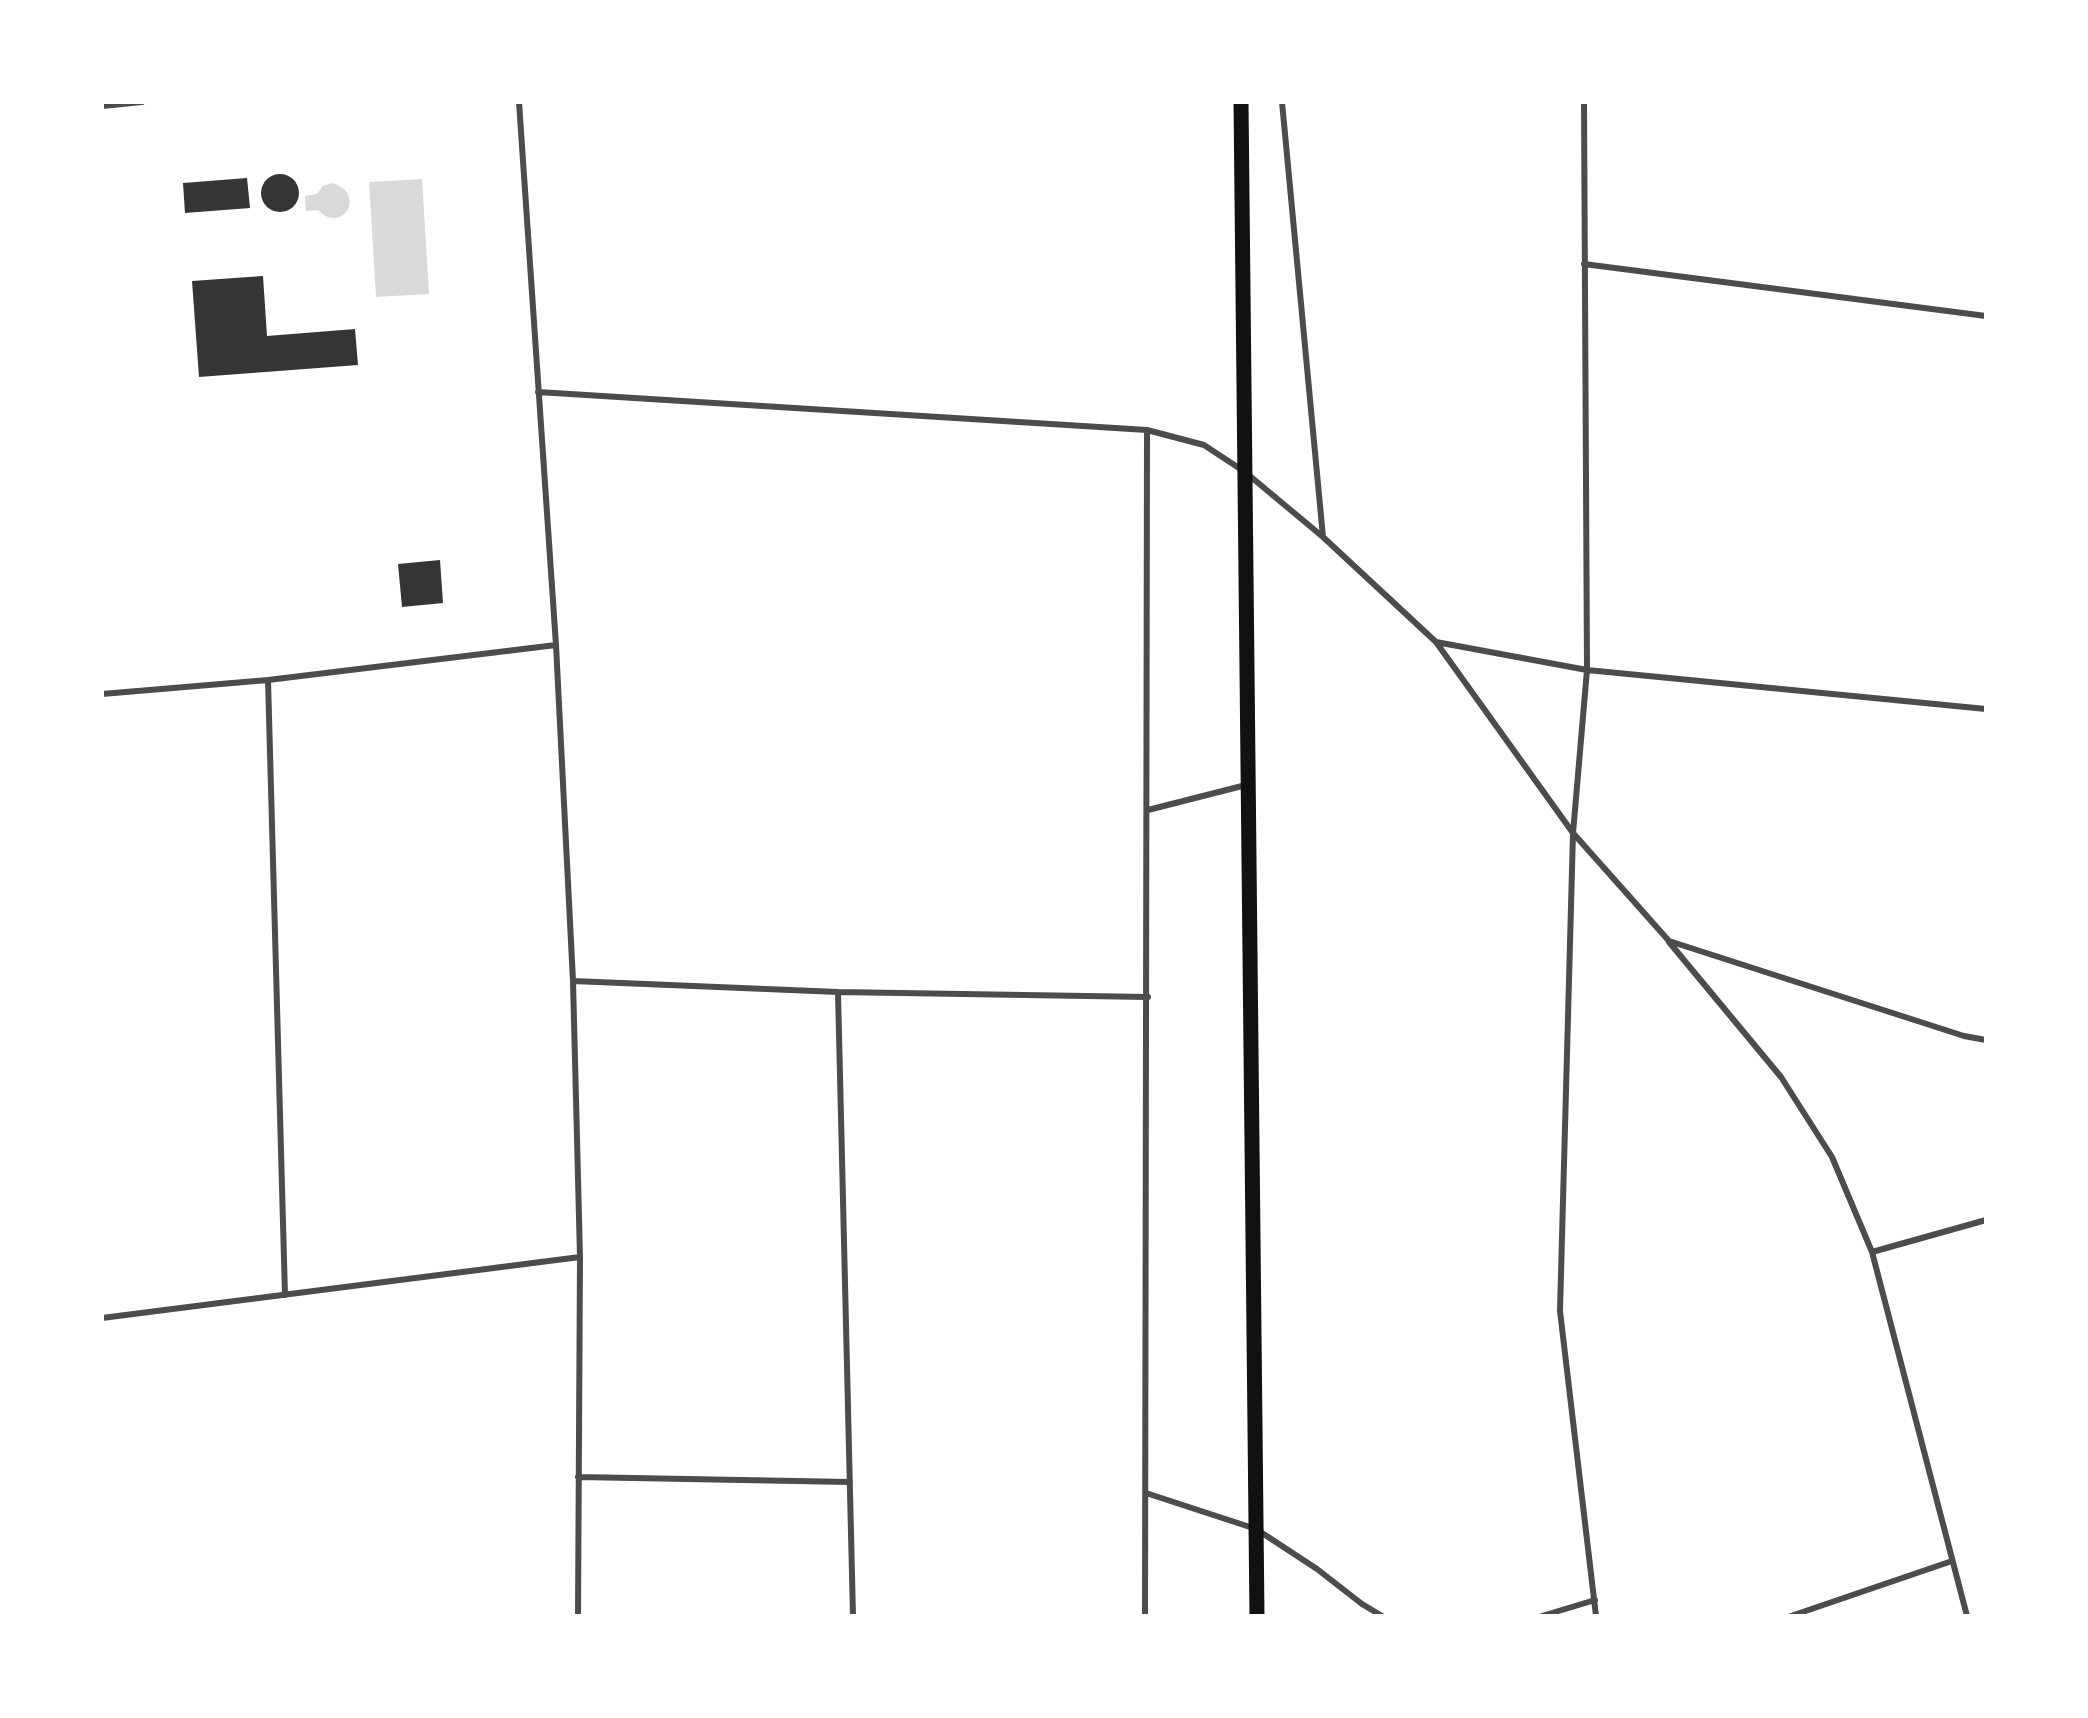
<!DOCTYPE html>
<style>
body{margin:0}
#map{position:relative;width:2088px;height:1718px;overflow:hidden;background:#fff;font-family:"Playfair Display",serif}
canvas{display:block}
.frame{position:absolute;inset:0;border:104px solid #fff;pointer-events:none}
</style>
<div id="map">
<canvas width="2088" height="1718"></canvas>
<div class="frame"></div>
</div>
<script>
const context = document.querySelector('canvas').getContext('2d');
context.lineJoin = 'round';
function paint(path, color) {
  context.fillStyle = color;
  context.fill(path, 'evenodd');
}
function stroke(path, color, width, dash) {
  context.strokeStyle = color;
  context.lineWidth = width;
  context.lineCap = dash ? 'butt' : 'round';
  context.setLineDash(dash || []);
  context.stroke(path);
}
const water = new Path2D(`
 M422 179 429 294 376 297 369 182Z
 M333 183C368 195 341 235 318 210L306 211 305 196 317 194 323 186Z`);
const building = new Path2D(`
 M261 193a19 19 0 1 1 38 0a19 19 0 1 1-38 0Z
 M247 178 250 208 185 213 183 183Z
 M263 276 267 336 355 329 358 365 199 377 192 281Z
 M440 560 443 603 402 607 398 564Z`);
const minor = new Path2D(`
 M519 102 556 645 573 981 580 1257 578 1616
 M1282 102 1323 537
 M1584 102 1587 670 1573 833 1560 1311 1596 1616
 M102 106 142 102
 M1584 264 1986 316
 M538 392 1147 430 1204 445 1245 472 1323 537 1436 642 1573 833 1669 941 1964 1036 1986 1040
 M1436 642 1587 670 1986 709
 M268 680 285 1295
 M102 694 268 680 556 645
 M1148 810 1246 785
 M1669 942 1781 1077 1832 1157 1872 1252 1967 1616
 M573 981 838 992 1148 997
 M838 992 853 1616
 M1872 1252 1986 1220
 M102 1318 580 1257
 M578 1477 850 1482
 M1146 1493 1256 1529 1317 1569 1362 1604 1382 1616
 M1145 1616 1147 430
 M1542 1616 1595 1600
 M1791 1616 1952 1561`);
const primary = new Path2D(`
 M1241 102 1257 1616`);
paint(water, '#d9d9d9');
paint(building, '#353535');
stroke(minor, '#4c4c4c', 6);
stroke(primary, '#111', 15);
</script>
